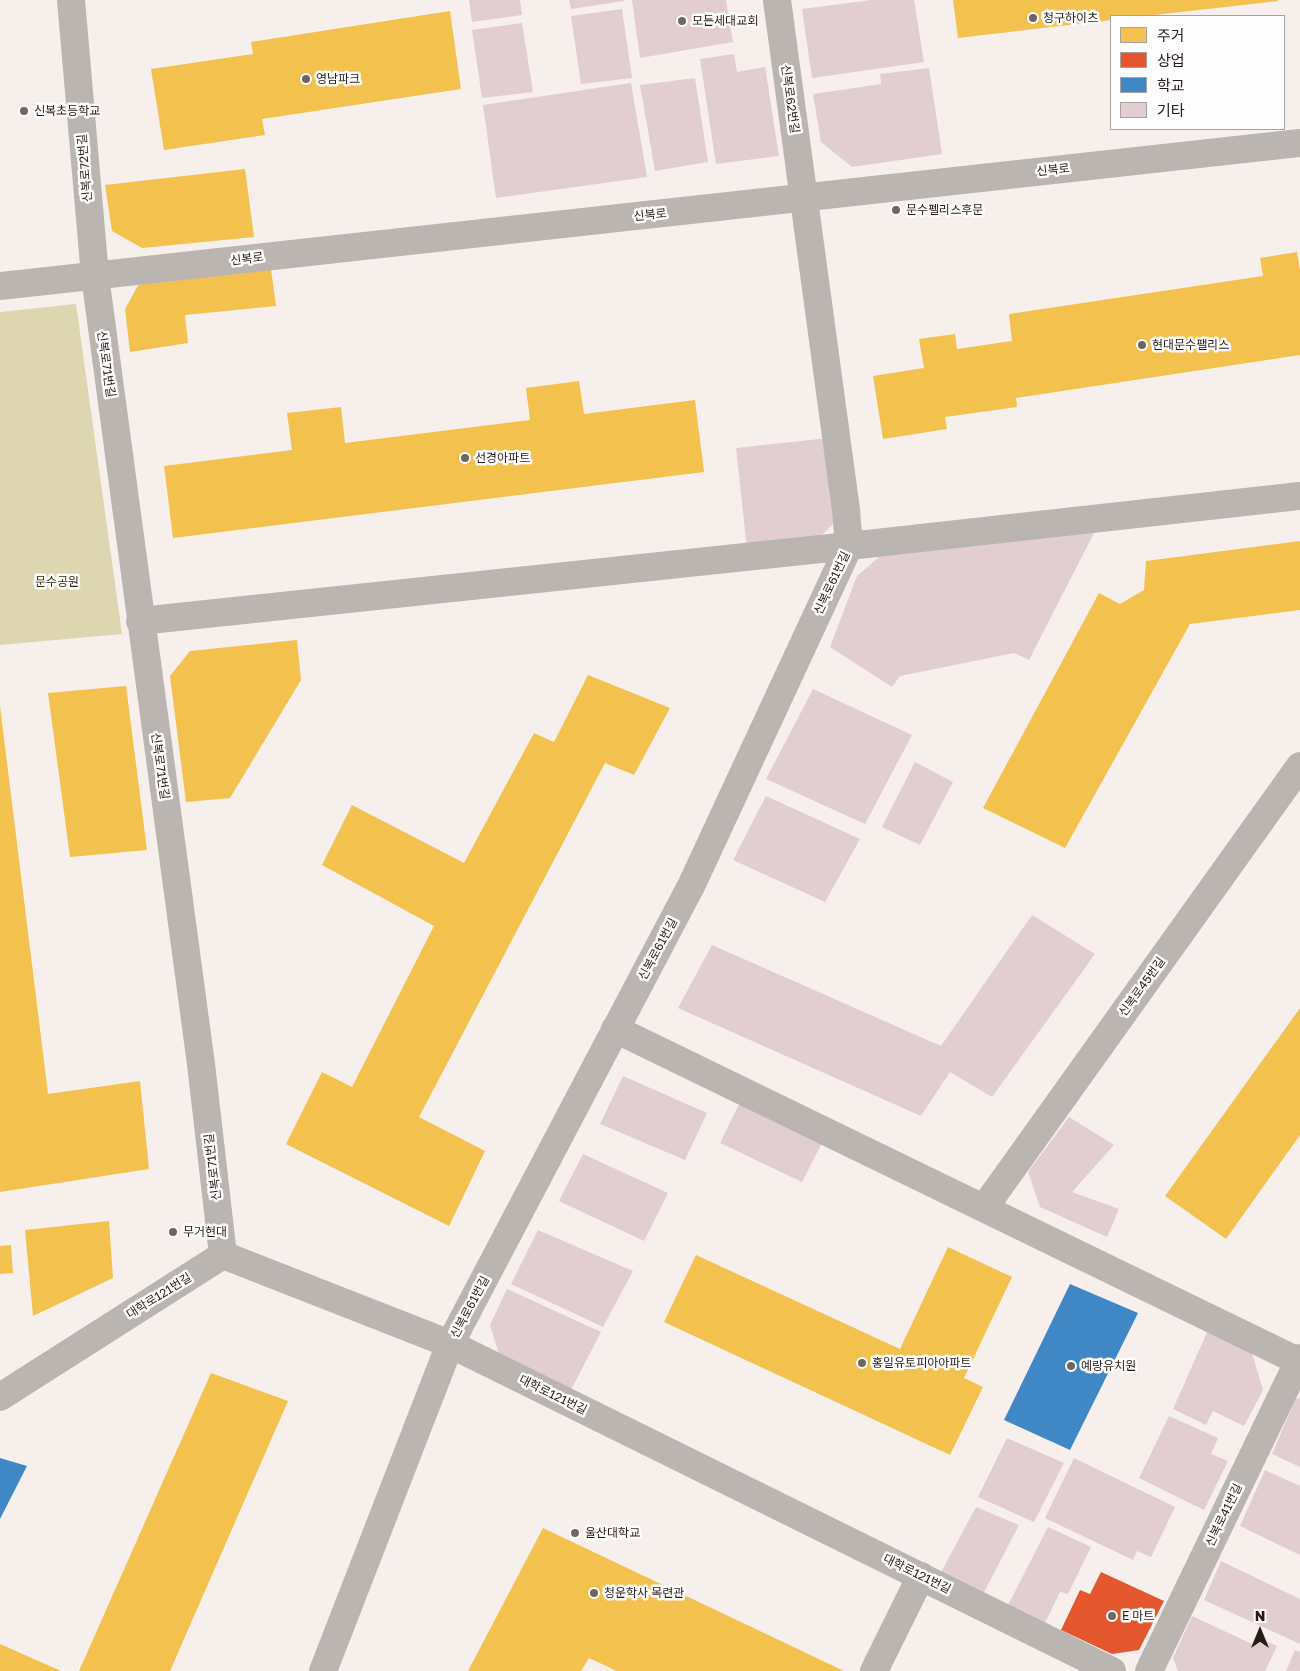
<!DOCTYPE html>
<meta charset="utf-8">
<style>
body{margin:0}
#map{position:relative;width:1300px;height:1671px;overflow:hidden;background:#f7efec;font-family:"Golos Text","Noto Sans KR",sans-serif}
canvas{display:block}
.legend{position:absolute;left:1110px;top:15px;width:175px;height:115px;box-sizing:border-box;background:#fdfdfd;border:1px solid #a7a2a1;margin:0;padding:6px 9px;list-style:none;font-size:15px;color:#271a16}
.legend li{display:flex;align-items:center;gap:10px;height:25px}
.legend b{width:25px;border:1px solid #a7a2a1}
.north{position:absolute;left:1235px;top:1606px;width:50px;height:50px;-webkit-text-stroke:4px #fdfdfd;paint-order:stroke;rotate:0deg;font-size:14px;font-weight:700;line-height:20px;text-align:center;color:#271a16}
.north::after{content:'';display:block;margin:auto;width:18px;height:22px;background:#271a16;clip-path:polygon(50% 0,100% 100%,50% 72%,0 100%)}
</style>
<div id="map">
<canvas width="1300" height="1671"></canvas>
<ul class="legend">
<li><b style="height:14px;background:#f2c14e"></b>주거</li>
<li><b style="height:14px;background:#e4572e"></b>상업</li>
<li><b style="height:14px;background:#3f88c5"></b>학교</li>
<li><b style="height:14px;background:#e2ced0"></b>기타</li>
</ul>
<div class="north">N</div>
</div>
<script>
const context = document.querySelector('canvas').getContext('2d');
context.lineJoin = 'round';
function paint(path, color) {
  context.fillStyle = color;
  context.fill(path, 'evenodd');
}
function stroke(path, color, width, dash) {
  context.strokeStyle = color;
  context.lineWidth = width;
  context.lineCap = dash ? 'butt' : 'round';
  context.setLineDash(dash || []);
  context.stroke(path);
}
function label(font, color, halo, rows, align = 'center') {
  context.font = font + ' "Golos Text","Noto Sans KR",sans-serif';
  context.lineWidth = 5;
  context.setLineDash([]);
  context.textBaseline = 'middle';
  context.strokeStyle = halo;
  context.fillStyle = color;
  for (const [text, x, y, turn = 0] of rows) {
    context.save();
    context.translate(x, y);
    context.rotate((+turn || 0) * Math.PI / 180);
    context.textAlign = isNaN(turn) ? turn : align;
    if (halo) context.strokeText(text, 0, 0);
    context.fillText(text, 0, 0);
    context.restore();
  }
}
const green = new Path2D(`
 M76 304 122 634 0 645V312Z`);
const homes = new Path2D(`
 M953 0H1278V1L1146 16H1111V20L958 38Z
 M450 11 461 89 262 119 265 135 164 150 151 69 253 54 251 42Z
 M245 169 254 237 142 248 112 231 105 185Z
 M1297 252 1300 271V355L1016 398 1017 407 945 417 947 429 883 439 873 376 924 368 919 339 955 334 957 349 1012 341 1009 314 1263 276 1260 258Z
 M271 269 276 306 185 315 188 343 130 352 125 309 140 282Z
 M579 381 584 414 695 400 704 472 173 538 164 466 292 450 287 413 341 407 345 443 530 420 526 388Z
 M1300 541V610L1190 624 1065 848 983 808 1099 593 1120 604 1144 590 1146 561Z
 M297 640 301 680 230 798 186 802 170 676 190 651Z
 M588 675 670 708 634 775 605 763 419 1117 485 1151 449 1226 286 1144 322 1072 352 1087 434 926 322 865 352 805 464 863 534 733 554 742Z
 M126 686 147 850 70 857 48 693Z
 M0 706 48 1094 140 1081 149 1169 0 1192Z
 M1300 1008V1135L1226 1239 1165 1196Z
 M109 1221 113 1278 33 1316 25 1230Z
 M11 1245 13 1273 0 1274V1246Z
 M948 1247 1012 1277 964 1378 983 1387 950 1455 664 1322 696 1255 900 1349Z
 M211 1373 288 1401 170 1671H79Z
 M543 1528 844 1671H617L589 1658 581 1671H468Z
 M0 1644 61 1671H0Z`);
const shops = new Path2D(`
 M1101 1572 1164 1601 1139 1650 1112 1654 1061 1630 1080 1590 1090 1594Z`);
const schools = new Path2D(`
 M1070 1284 1138 1313 1070 1450 1004 1420Z
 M0 1458 27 1466 0 1519Z`);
const building = new Path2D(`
 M469 0H520L522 15 472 22Z
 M569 0H624V1L571 9Z
 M632 0H726L733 42 640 58Z
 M871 0H914L924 62 812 78 802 9Z
 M622 9 632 78 581 84 571 16Z
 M522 23 533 92 482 98 472 30Z
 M734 54 737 72 765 67 779 156 716 164 700 59Z
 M929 68 942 154 852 167 821 142 813 94 881 84 880 74Z
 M695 78 708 162 655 171 640 85Z
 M631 83 647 177 496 198 483 105Z
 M828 438 838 519 814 543 747 549 736 448Z
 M1097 527 1029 660 1014 653 900 676 892 687 830 647 857 576 887 550Z
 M813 689 912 735 865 824 766 779Z
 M915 762 953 782 920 845 882 827Z
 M766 796 860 839 825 902 733 860Z
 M1032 915 1095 954 992 1097 950 1072 921 1116 678 1008 712 945 941 1046Z
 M623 1076 707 1113 685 1160 600 1124Z
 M743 1096 826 1135 802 1182 720 1143Z
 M1069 1117 1114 1145 1072 1192 1119 1209 1107 1237 1040 1207 1028 1172Z
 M583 1154 668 1193 644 1241 559 1201Z
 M538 1230 633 1271 603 1327 511 1284Z
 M507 1289 601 1332 571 1390 500 1357 490 1325Z
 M1208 1330 1251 1350 1263 1390 1244 1426 1213 1411 1206 1425 1173 1409Z
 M1300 1397V1467L1272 1454 1295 1400Z
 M1169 1416 1218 1438 1211 1454 1228 1461 1204 1510 1139 1478Z
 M1007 1438 1064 1463 1034 1522 978 1497Z
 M1074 1458 1175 1507 1151 1557 1137 1551 1133 1560 1045 1518Z
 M1265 1470 1300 1486V1555L1240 1526Z
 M976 1507 1019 1525 981 1598 938 1578Z
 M1048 1527 1091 1547 1068 1594 1060 1592 1044 1625 1006 1609Z
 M1221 1561 1300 1599V1644L1204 1600Z
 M1192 1616 1252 1644 1256 1636 1277 1646 1265 1671H1178L1173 1658Z
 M1295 1650 1300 1652V1671H1286Z`);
const street = new Path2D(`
 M71 0 95 276 201 1064 223 1255
 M0 286 1300 143
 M140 621 849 546 1300 496
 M615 1029 1300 1362
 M984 1208 1300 766
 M0 1397 223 1255 450 1344 1112 1671
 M323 1671 450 1344 692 884 849 546 846 510 777 0
 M874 1671 921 1576
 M1149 1671 1300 1358`);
const markers = [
 [1033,18,5,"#706561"],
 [682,21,5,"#706561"],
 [306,79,5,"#706561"],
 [24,111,5,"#706561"],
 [896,210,5,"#706561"],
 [1142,345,5,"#706561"],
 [465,458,5,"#706561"],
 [173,1232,5,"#706561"],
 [862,1363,5,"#706561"],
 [1071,1366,5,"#706561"],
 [575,1533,5,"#706561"],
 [594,1593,5,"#706561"],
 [1112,1616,5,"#706561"]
];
const poiNames = [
 ["청구하이츠",1043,18],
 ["모든세대교회",692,21],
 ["영남파크",316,79],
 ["신복초등학교",34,111],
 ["문수펠리스후문",906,210],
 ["현대문수팰리스",1152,345],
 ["선경아파트",475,458],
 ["무거현대",183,1232],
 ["홍일유토피아아파트",872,1363],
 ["예랑유치원",1081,1366],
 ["울산대학교",585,1533],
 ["청운학사 목련관",604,1593],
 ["E 마트",1122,1616]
];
const streetNames = [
 ["신복로62번길",790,99,82],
 ["신복로72번길",85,168,-95],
 ["신복로",1053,170,-6],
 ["신복로",650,215,-6],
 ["신복로",247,259,-7],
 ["신복로71번길",106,364,82],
 ["신복로61번길",832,583,-65],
 ["신복로71번길",160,766,82],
 ["신복로61번길",658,949,-62],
 ["신복로45번길",1142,987,-54],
 ["신복로71번길",213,1167,-97],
 ["대학로121번길",159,1296,-32],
 ["신복로61번길",470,1307,-62],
 ["대학로121번길",553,1395,26],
 ["신복로41번길",1224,1515,-64],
 ["대학로121번길",917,1574,26]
];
const parkNames = [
 ["문수공원",57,582]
];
paint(green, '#ded6b1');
paint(homes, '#f2c14e');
paint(shops, '#e4572e');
paint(schools, '#3f88c5');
paint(building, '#e2ced0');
stroke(street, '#bbb5b1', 28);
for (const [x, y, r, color] of markers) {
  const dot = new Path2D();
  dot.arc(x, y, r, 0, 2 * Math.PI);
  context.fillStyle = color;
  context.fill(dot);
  stroke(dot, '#fdfdfd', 2);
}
label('12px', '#271a16', '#fdfdfd', poiNames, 'left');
label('12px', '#271a16', '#fdfdfd', streetNames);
label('12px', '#322d0b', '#fdfdfd', parkNames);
</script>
